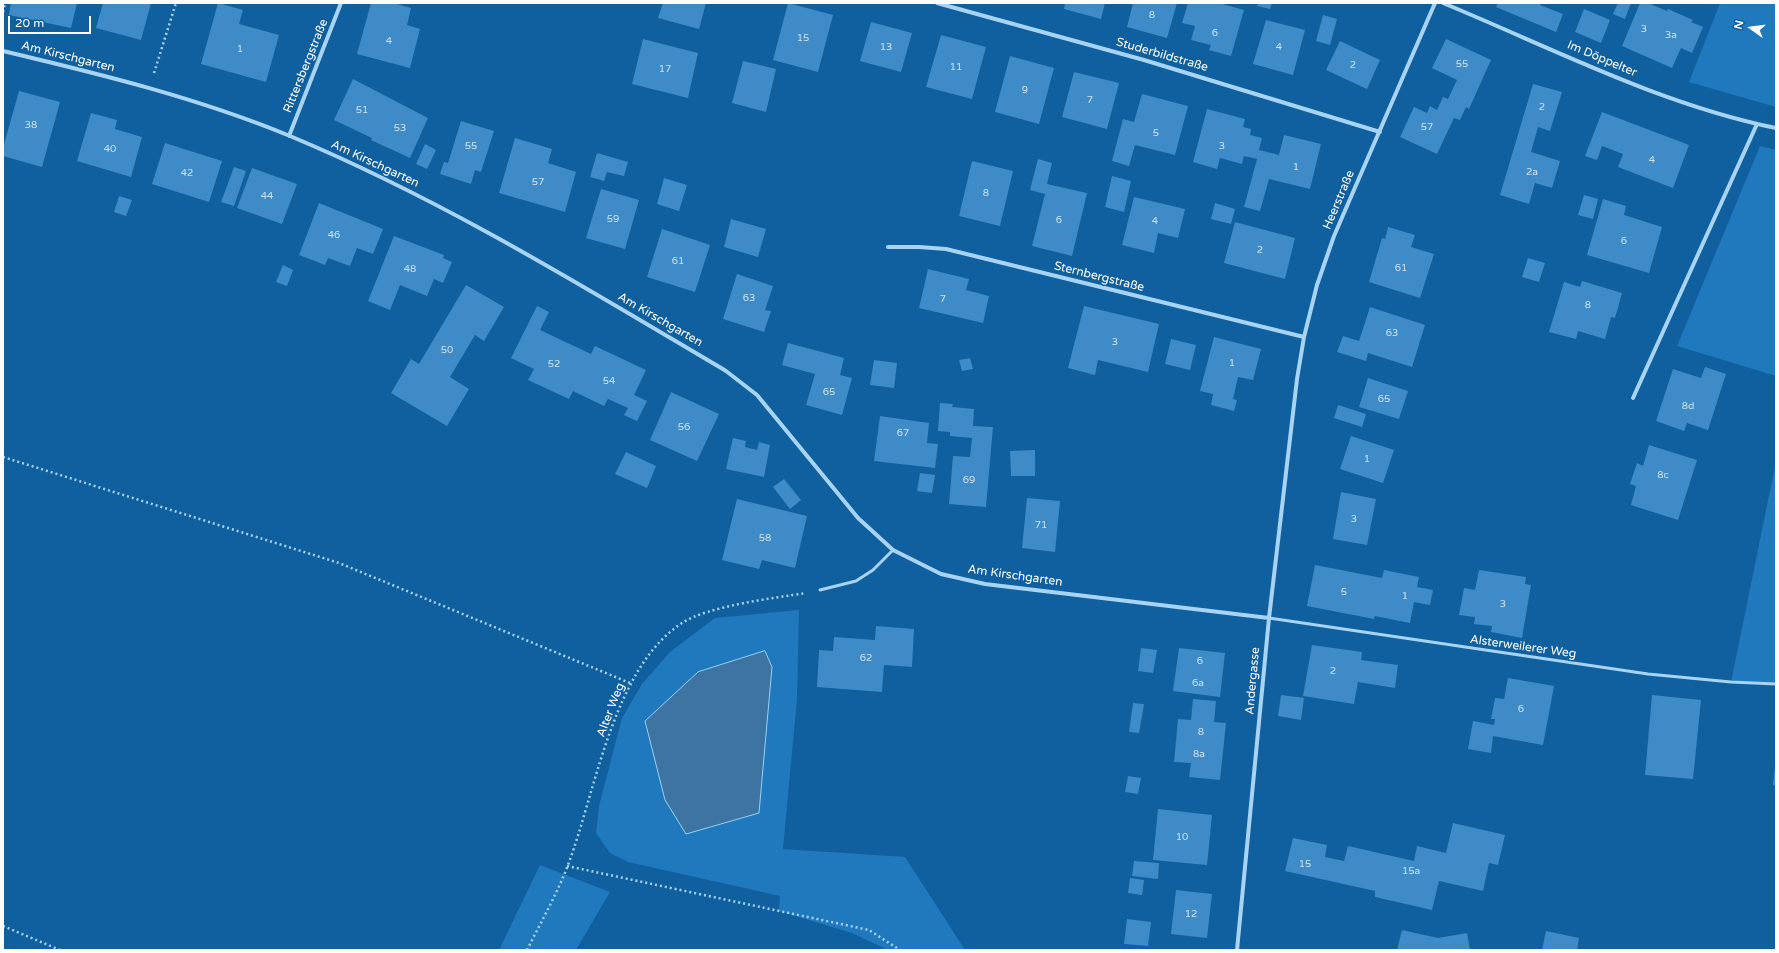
<!DOCTYPE html>
<meta charset="utf-8">
<style>
body{margin:0}
#map{position:relative;width:1779px;height:953px;overflow:hidden;background:#105f9e;font-family:"Varela Round",sans-serif}
canvas{display:block}
.frame{position:absolute;inset:0;border:4px solid #fff;pointer-events:none}
.north{position:absolute;left:1731px;top:8px;width:40px;height:40px;-webkit-text-stroke:3px #105f9e;paint-order:stroke;rotate:284deg;font-size:11px;font-weight:700;line-height:16px;text-align:center;color:#fff}
.north::after{content:'';display:block;margin:auto;width:14px;height:18px;background:#fff;clip-path:polygon(50% 0,100% 100%,50% 72%,0 100%)}
.scale{position:absolute;left:8px;top:16px;width:83px;height:18px;box-sizing:border-box;border:2px solid #fff;border-top:0;padding-left:5px;font-size:12px;line-height:14px;white-space:nowrap;color:#fff;-webkit-text-stroke:3px #105f9e;paint-order:stroke}
</style>
<div id="map">
<canvas width="1779" height="953"></canvas>
<div class="frame"></div>
<div class="north">N</div>
<div class="scale">20 m</div>
</div>
<script>
const context = document.querySelector('canvas').getContext('2d');
context.lineJoin = 'round';
function paint(path, color) {
  context.fillStyle = color;
  context.fill(path, 'evenodd');
}
function stroke(path, color, width, dash) {
  context.strokeStyle = color;
  context.lineWidth = width;
  context.lineCap = dash ? 'butt' : 'round';
  context.setLineDash(dash || []);
  context.stroke(path);
}
function label(font, color, halo, rows, align = 'center') {
  context.font = font + ' "Varela Round",sans-serif';
  context.lineWidth = 3;
  context.setLineDash([]);
  context.textBaseline = 'middle';
  context.strokeStyle = halo;
  context.fillStyle = color;
  for (const [text, x, y, turn = 0] of rows) {
    context.save();
    context.translate(x, y);
    context.rotate((+turn || 0) * Math.PI / 180);
    context.textAlign = isNaN(turn) ? turn : align;
    if (halo) context.strokeText(text, 0, 0);
    context.fillText(text, 0, 0);
    context.restore();
  }
}
const green = new Path2D(`
 M1720 3H1776V107L1689 82Z
 M1760 146 1776 150V376L1677 346Z
 M1776 463V684L1731 682 1773 476Z
 M799 610 797 699 783 849 905 857 965 950H888L852 933 779 911 780 896 628 862 610 853 596 833 599 806 622 718 642 684 670 652 715 618Z
 M540 865 610 892 576 950H499Z`);
const water = new Path2D(`
 M765 651 772 667 759 813 686 834 665 800 645 721 698 672Z`);
const building = new Path2D(`
 M11 3H77L71 28 9 15Z
 M103 3H151L141 40 96 28Z
 M218 3 243 10 239 24 279 35 266 82 201 64Z
 M371 3H394L411 8 407 25 420 29 410 68 357 54Z
 M663 3H706L699 29 658 18Z
 M788 3 833 15 818 72 773 60Z
 M1065 3H1105L1101 19 1064 9Z
 M1133 3H1177L1167 38 1127 27Z
 M1188 3H1219L1244 10 1231 56 1209 50 1211 45 1191 40 1195 26 1182 23Z
 M1258 3H1272L1270 9 1257 6Z
 M1498 3H1540V5L1563 14 1556 32 1496 7Z
 M1618 3H1631L1625 19 1613 14Z
 M1640 3H1648L1667 11 1668 9 1693 20 1691 22 1703 27 1692 53 1681 48 1672 68 1622 46Z
 M1584 9 1610 20 1601 43 1575 32Z
 M1323 15 1337 19 1330 45 1316 41Z
 M1266 20 1305 30 1293 75 1253 64Z
 M871 22 912 33 901 72 860 61Z
 M941 35 986 47 972 99 926 87Z
 M643 39 698 53 688 98 632 84Z
 M1446 39 1491 60 1469 109 1466 107 1460 120 1454 118 1437 154 1400 137 1414 107 1427 113 1430 106 1437 110 1443 97 1448 99 1457 80 1432 68Z
 M1340 41 1380 60 1367 89 1326 70Z
 M1010 56 1054 68 1039 124 995 112Z
 M743 61 776 69 766 112 732 103Z
 M1074 72 1119 83 1107 129 1062 117Z
 M353 79 428 118 410 158 371 140 372 138 334 120Z
 M1533 84 1562 92 1550 131 1538 127 1531 152 1560 161 1552 188 1535 183 1529 204 1500 195Z
 M19 91 60 102 42 167 3 156V148Z
 M1142 94 1188 106 1175 155 1135 145 1129 166 1112 161 1123 119 1134 122Z
 M1207 109 1245 119 1243 127 1251 129 1250 135 1262 138 1259 150 1279 155 1284 135 1321 144 1310 189 1269 179 1260 211 1244 207 1257 159 1244 156 1242 164 1220 158 1217 169 1193 162Z
 M1602 112 1689 145 1673 188 1618 167 1623 154 1602 146 1597 160 1585 156Z
 M91 113 117 120 115 129 142 137 131 177 77 161Z
 M461 121 494 131 481 172 475 170 471 184 440 174 444 162 448 163Z
 M515 138 552 149 548 163 576 172 565 212 499 193Z
 M165 143 222 161 209 202 152 184Z
 M425 144 436 150 427 169 416 164Z
 M597 153 628 162 624 176 607 172 604 181 590 177Z
 M1038 159 1052 163 1047 184 1087 193 1072 256 1032 246 1045 194 1030 190Z
 M972 161 1013 171 1000 226 959 216Z
 M234 167 246 171 234 206 221 202Z
 M252 168 297 184 282 224 237 208Z
 M1112 176 1131 181 1124 212 1105 207Z
 M664 178 687 185 679 211 657 204Z
 M601 189 639 200 625 249 586 238Z
 M1584 195 1598 199 1593 219 1578 215Z
 M119 196 132 200 126 216 114 212Z
 M1134 197 1185 209 1178 238 1158 233 1154 253 1122 245Z
 M1603 199 1626 206 1624 215 1662 227 1649 273 1587 255Z
 M319 203 383 229 373 254 357 248 350 266 328 258 325 265 299 255Z
 M1215 203 1235 209 1231 224 1211 219Z
 M731 219 766 229 758 257 724 247Z
 M1235 222 1295 238 1285 279 1224 263Z
 M1388 227 1415 235 1411 247 1434 254 1420 298 1369 282 1382 238 1385 239Z
 M662 229 710 245 695 292 647 277Z
 M394 236 444 255 443 258 452 262 443 283 434 279 427 296 400 285 390 310 368 301Z
 M1528 258 1545 263 1539 282 1522 277Z
 M283 265 293 270 287 286 276 282Z
 M928 269 969 279 966 290 989 296 983 323 919 308Z
 M737 274 773 286 765 310 771 311 764 332 723 319Z
 M1582 281 1622 293 1615 318 1611 317 1605 339 1578 331 1576 339 1549 332 1564 282 1580 287Z
 M466 285 504 307 484 341 475 335 450 377 469 389 447 426 391 393 411 359 419 364Z
 M537 306 549 312 540 330 591 354 595 346 646 370 634 395 647 401 637 421 624 415 628 408 608 399 604 406 573 391 569 399 528 380 534 369 511 358Z
 M1084 306 1159 324 1148 372 1098 360 1095 375 1068 368Z
 M1370 307 1425 325 1412 367 1368 353 1366 361 1337 352 1343 336 1359 341Z
 M1214 337 1261 349 1253 380 1238 377 1233 399 1237 400 1234 411 1211 405 1213 394 1200 391Z
 M1171 339 1196 345 1190 370 1165 364Z
 M788 343 844 358 840 375 852 378 842 415 806 405 815 374 782 365Z
 M970 358 973 369 962 371 959 360Z
 M874 360 897 363 894 388 870 385Z
 M1705 367 1726 374 1708 430 1687 423 1684 431 1656 421 1673 369 1701 378Z
 M1368 378 1408 391 1399 419 1359 407Z
 M671 392 719 414 697 461 650 440Z
 M940 403 953 404 952 407 974 409 973 426 993 427 986 507 949 504 953 456 970 457 972 438 950 436V432L938 431Z
 M1338 405 1366 414 1362 427 1334 418Z
 M880 416 929 423 927 443 938 444 935 468 874 461Z
 M1351 436 1394 450 1383 483 1340 469Z
 M733 438 746 441 745 447 757 450 759 442 770 445 764 477 726 469Z
 M1649 445 1697 460 1678 520 1631 505 1636 486 1630 484 1637 463 1643 466Z
 M1035 450V476H1011L1010 451Z
 M626 452 656 466 647 488 615 474Z
 M920 473 935 475 932 493 917 491Z
 M784 479 801 500 790 509 773 487Z
 M1341 492 1376 499 1367 545 1333 539Z
 M1027 498 1060 501 1055 552 1022 548Z
 M737 499 807 516 795 568 762 560 759 569 722 560Z
 M1315 565 1382 578 1384 570 1419 577 1417 587 1433 590 1430 605 1414 602 1410 623 1375 616 1374 619 1307 606Z
 M1479 570 1526 577 1525 584 1531 585 1522 638 1491 632 1492 626 1474 624 1475 617 1459 615 1464 588 1475 590Z
 M876 626 914 629 912 667 884 665 882 692 817 687 819 650 833 651 834 637 875 640Z
 M1312 645 1362 652 1361 660 1398 665 1395 688 1358 682 1354 704 1303 696Z
 M1141 648 1157 650 1153 673 1138 671Z
 M1179 648 1225 653 1220 697 1173 691Z
 M1508 678 1554 686 1543 745 1493 736 1491 753 1468 749 1473 721 1494 725 1495 719H1491L1495 698 1504 699Z
 M1281 695 1304 698 1301 720 1278 716Z
 M1652 695 1701 700 1693 779 1645 775Z
 M1193 699 1216 701 1214 722 1226 723 1220 780 1189 777 1191 763 1174 762 1178 719 1191 720Z
 M1133 703 1144 704 1139 733 1129 732Z
 M1775 767H1776V785H1773Z
 M1128 776 1141 778 1138 794 1125 792Z
 M1158 809 1212 815 1207 865 1153 860Z
 M1453 823 1505 835 1498 865 1489 863 1483 891 1439 881 1432 910 1375 897V891L1285 871 1293 838 1327 845 1325 857 1344 861 1348 846 1414 861 1417 846 1446 853Z
 M1134 861 1159 863 1158 879 1132 876Z
 M1130 878 1144 880 1142 895 1128 893Z
 M1176 890 1212 894 1207 938 1171 934Z
 M1127 919 1151 922 1148 946 1124 944Z
 M1402 930 1438 938 1467 933 1470 950H1397Z
 M1546 931 1579 938 1577 950H1542Z`);
const path = new Path2D(`
 M3 12 5 3
 M154 73 176 3
 M3 457 339 563 630 683
 M567 866 869 930 900 950
 M3 926 60 950
 M527 950C541 922 557 894 568 865 596 791 613 668 682 623 708 606 774 598 806 593`);
const lane = new Path2D(`
 M820 590 856 581 873 570 893 550
 M1269 618 1648 674 1731 682 1776 684`);
const street = new Path2D(`
 M937 3 1144 60 1380 132
 M1443 3C1552 48 1659 104 1776 128
 M3 51C100 74 198 98 290 136 443 200 584 287 726 371L757 395 858 518 893 550 941 574 985 584 1269 618
 M289 136 341 3
 M888 247H919L946 249 1304 337
 M1633 398 1757 124
 M1237 950 1269 618 1297 379 1304 337 1317 285 1334 236 1435 3`);
const numberNames = [
 ["8",1152,15],
 ["3",1644,29],
 ["6",1215,33],
 ["3a",1671,35],
 ["15",803,38],
 ["4",389,41],
 ["13",886,47],
 ["4",1279,47],
 ["1",240,49],
 ["55",1462,64],
 ["2",1353,65],
 ["11",956,67],
 ["17",665,69],
 ["9",1025,90],
 ["7",1090,100],
 ["2",1542,107],
 ["51",362,110],
 ["38",31,125],
 ["57",1427,127],
 ["53",400,128],
 ["5",1156,133],
 ["55",471,146],
 ["3",1222,146],
 ["40",110,149],
 ["4",1652,160],
 ["1",1296,167],
 ["2a",1532,172],
 ["42",187,173],
 ["57",538,182],
 ["8",986,193],
 ["44",267,196],
 ["59",613,219],
 ["6",1059,220],
 ["4",1155,221],
 ["46",334,235],
 ["6",1624,241],
 ["2",1260,250],
 ["61",678,261],
 ["61",1401,268],
 ["48",410,269],
 ["63",749,298],
 ["7",943,299],
 ["8",1588,305],
 ["63",1392,333],
 ["3",1115,342],
 ["50",447,350],
 ["1",1232,363],
 ["52",554,364],
 ["54",609,381],
 ["65",829,392],
 ["65",1384,399],
 ["8d",1688,406],
 ["56",684,427],
 ["67",903,433],
 ["1",1367,459],
 ["8c",1663,475],
 ["69",969,480],
 ["3",1354,519],
 ["71",1041,525],
 ["58",765,538],
 ["5",1344,592],
 ["1",1405,596],
 ["3",1503,604],
 ["62",866,658],
 ["6",1200,661],
 ["2",1333,671],
 ["6a",1198,683],
 ["6",1521,709],
 ["8",1201,732],
 ["8a",1199,754],
 ["10",1182,837],
 ["15",1305,864],
 ["15a",1411,871],
 ["12",1191,914]
];
const streetNames = [
 ["Studerbildstraße",1162,55,16],
 ["Am Kirschgarten",68,57,14],
 ["Im Döppelter",1602,59,23],
 ["Rittersbergstraße",306,66,-68],
 ["Am Kirschgarten",375,164,25],
 ["Heerstraße",1339,200,-67],
 ["Sternbergstraße",1099,277,14],
 ["Am Kirschgarten",660,320,30],
 ["Am Kirschgarten",1015,576,8],
 ["Alsterweilerer Weg",1523,647,8],
 ["Andergasse",1253,681,-85],
 ["Alter Weg",611,710,-69]
];
paint(green, '#1f79bc');
paint(water, '#3d74a1');
stroke(water, '#99d0f8', 1);
paint(building, '#3e8bc7');
stroke(path, '#a7d4f5', 2.5, [2, 3]);
stroke(lane, '#a7d4f5', 3);
stroke(street, '#a7d4f5', 4);
label('10px', '#cfe2f1', null, numberNames);
label('12px', '#fff', '#105f9e', streetNames);
</script>
